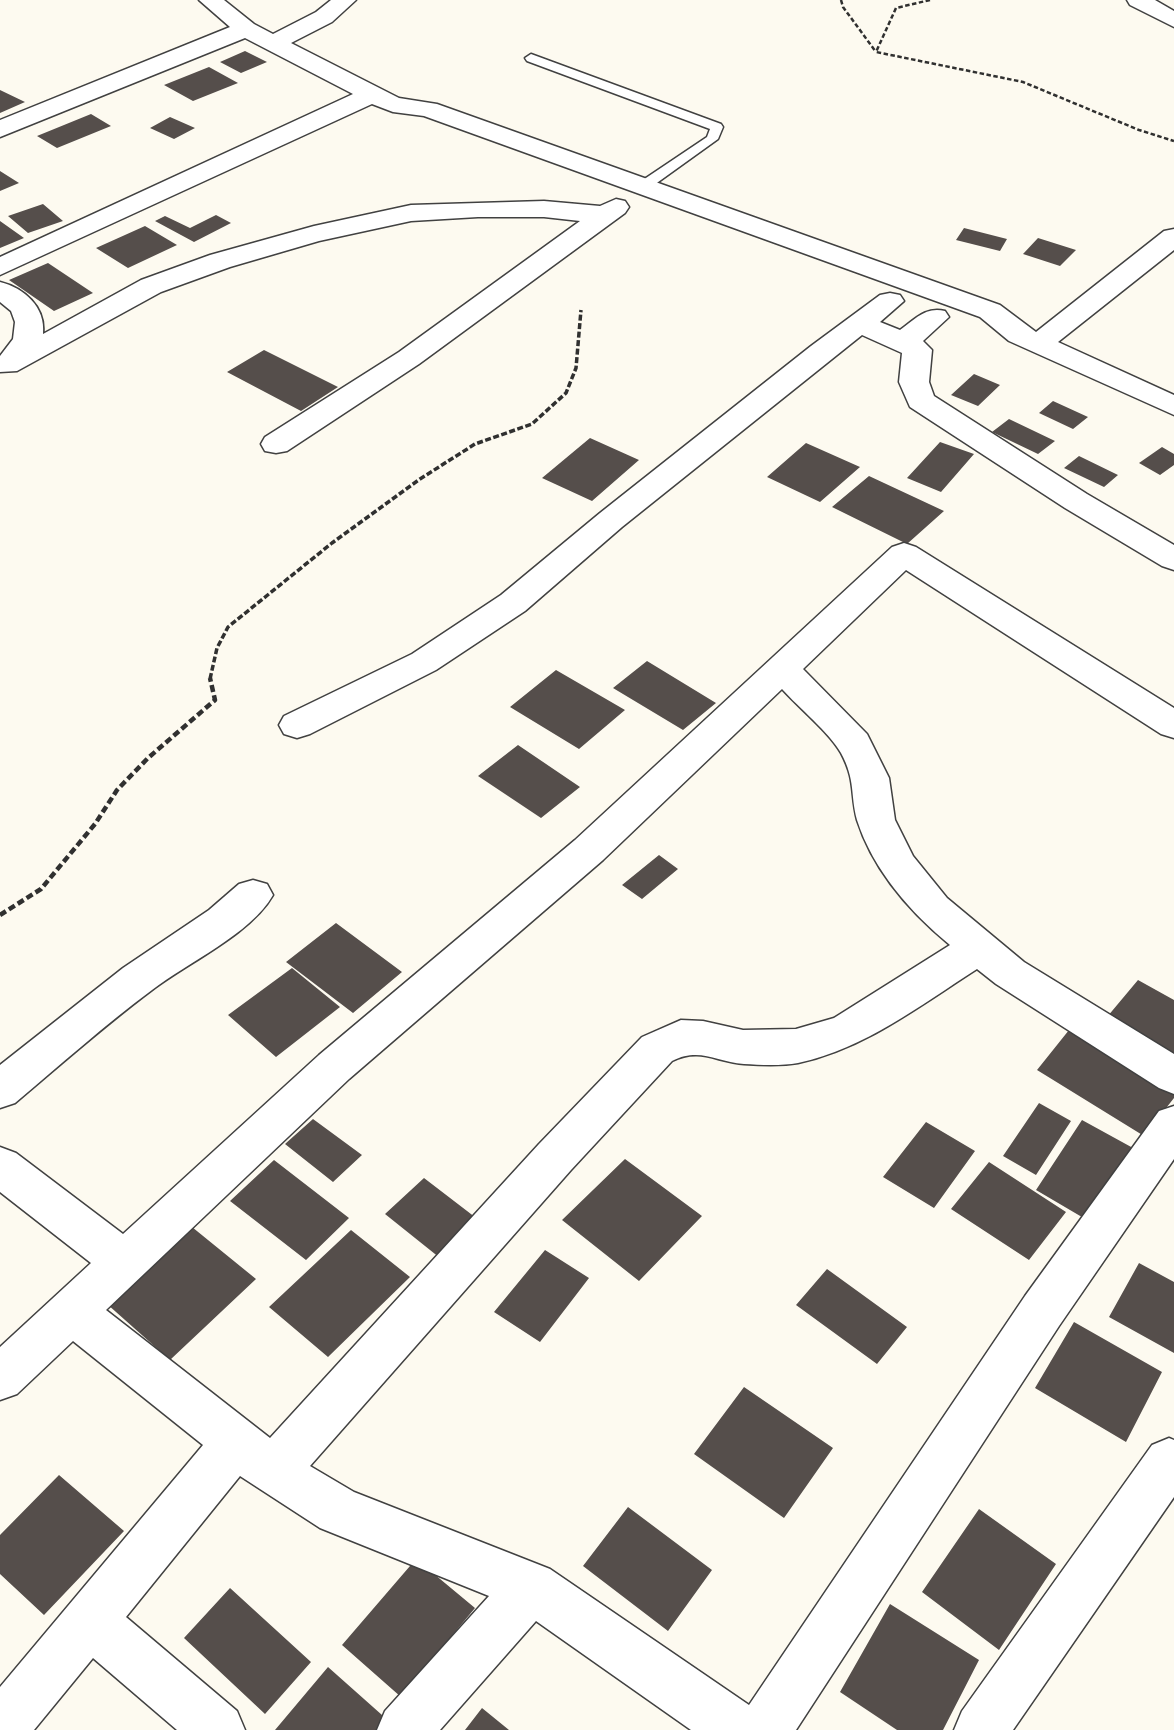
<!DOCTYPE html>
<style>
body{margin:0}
canvas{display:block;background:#fdfaf0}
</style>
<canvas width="1174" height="1730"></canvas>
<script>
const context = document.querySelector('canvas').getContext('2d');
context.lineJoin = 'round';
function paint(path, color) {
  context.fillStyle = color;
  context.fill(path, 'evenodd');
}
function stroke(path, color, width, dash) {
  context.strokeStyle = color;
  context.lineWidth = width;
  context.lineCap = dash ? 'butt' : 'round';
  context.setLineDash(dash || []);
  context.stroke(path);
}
const building = new Path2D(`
 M245 51 267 62 241 73 220 62Z
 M209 67 238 83 193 101 164 85Z
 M0 90 25 102 0 113Z
 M91 114 111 126 57 148 37 136Z
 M170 117 195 128 174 139 150 128Z
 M0 171 19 183 0 191Z
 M43 204 63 221 28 233 8 216Z
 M216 215 231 223 194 242 155 221 165 216 190 228Z
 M0 221 24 238 0 248Z
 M145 226 177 245 128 268 96 248Z
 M964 228 1007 239 1000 251 956 240Z
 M1038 238 1076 250 1060 266 1023 254Z
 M48 263 93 293 54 311 9 280Z
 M264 350 338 387 301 411 227 372Z
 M974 374 1000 385 978 406 951 395Z
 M1053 401 1088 417 1073 429 1039 413Z
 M1009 419 1055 441 1038 454 992 432Z
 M590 438 639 460 592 501 542 478Z
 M940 442 974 454 941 492 907 478Z
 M806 443 860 467 820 502 767 477Z
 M1162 447 1174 454V465L1160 475 1139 463Z
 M1079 456 1118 475 1104 487 1064 468Z
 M869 476 944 511 907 544 832 507Z
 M647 661 716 703 683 730 613 688Z
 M556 670 625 710 579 749 510 707Z
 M518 745 580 787 541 818 478 776Z
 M659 855 678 869 642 899 622 885Z
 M336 923 402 972 353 1013 286 962Z
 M292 968 340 1007 276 1057 228 1015Z
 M1138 980 1174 1000V1056L1107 1017Z
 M1069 1030 1174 1093V1098L1144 1136 1037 1070Z
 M1039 1103 1071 1121 1036 1175 1003 1156Z
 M313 1119 362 1155 333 1182 285 1144Z
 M1082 1120 1133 1148 1087 1220 1036 1190Z
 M926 1122 975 1151 934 1208 883 1177Z
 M625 1159 702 1216 639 1281 562 1220Z
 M274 1160 349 1218 306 1260 230 1201Z
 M989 1162 1066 1212 1029 1260 951 1209Z
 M424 1178 484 1224 445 1262 385 1214Z
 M192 1227 256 1279 170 1360 107 1304Z
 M351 1230 410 1277 328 1357 269 1307Z
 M545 1250 589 1278 540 1342 494 1312Z
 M1139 1263 1174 1282V1353L1109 1317Z
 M827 1269 907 1327 877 1364 796 1305Z
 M1074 1322 1162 1372 1126 1442 1035 1388Z
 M744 1387 833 1448 784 1518 694 1454Z
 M59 1475 124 1531 44 1615 0 1574V1535Z
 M628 1507 712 1570 668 1631 583 1566Z
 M979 1509 1056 1564 999 1650 922 1592Z
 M416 1559 475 1608 401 1697 342 1645Z
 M230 1588 311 1662 265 1714 184 1638Z
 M890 1604 979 1660 943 1730H897L840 1692Z
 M328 1667 391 1723 386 1730H275Z
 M482 1708 509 1730H465Z`);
const pathFar2 = new Path2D(`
 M841 0 843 7 876 52
 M930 0 896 8 876 52 1023 82 1139 130 1174 141`);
const pathFar1 = new Path2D(`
 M210 679 217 648 228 627 332 543 420 479 475 444 532 424 566 393 576 368 581 310`);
const path = new Path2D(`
 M0 915 41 889 95 824 117 790 148 758 215 700 210 678`);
const lane = new Path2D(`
 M531 54 721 124 723 127 718 139 647 190H637V184L707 137 710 129 527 61 525 58Z`);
const street = new Path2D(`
 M199 0H224L254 24 273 34 316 12 331 0H356L332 22 291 43 399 98 437 104 1000 305 1036 332 1164 231 1174 229V250L1058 342 1174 395V415L1009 341 980 317 424 116 393 112 372 104 0 275V257L353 94 245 38 0 137V120L230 27Z
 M1127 0H1155L1174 11V27L1130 5Z
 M616 199 625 201 629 207 625 213 419 364 287 451 276 453 265 451 261 444 265 437 399 352 580 221 544 217H478L411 221 319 241 230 267 161 292 17 371 0 372V356L13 339 15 322 11 311 0 302V282C24 288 46 307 43 334L141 280 210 255 314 226 411 205 544 201 600 206Z
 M890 293 900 295 904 301 880 322 900 330C915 319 926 306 945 311L949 317 923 341 932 350 929 382 934 396 1087 494 1174 545V570L1162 566 1065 508 910 407 899 382 902 353 862 335 622 527 525 611 436 670 310 734 297 738 284 734 279 725 284 716 412 654 501 595 600 513 811 346 880 295Z
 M904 543 916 547 1174 708V738L1161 734 906 570 803 669 867 734 889 778 895 820 913 856 947 898 1024 962 1174 1054V1094L1159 1088 996 984 977 969C919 1006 866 1048 798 1063 782 1066 760 1065 744 1064 716 1062 700 1047 672 1061L571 1170 310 1466 354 1492 550 1569 749 1705 1025 1296 1159 1111 1174 1106V1159L1059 1326 796 1730H691L536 1621 440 1730H377L385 1711 489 1596 320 1528 240 1476 126 1617 237 1711 245 1730H177L93 1658 34 1730H0V1687L203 1445 73 1341 17 1394 0 1400V1347L91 1263 0 1192V1147L16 1153 123 1234 319 1055 575 840 892 547ZM782 689C799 708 829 732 841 753 856 781 850 794 857 820 873 870 911 913 950 945L834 1018 796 1029 743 1030 703 1021 681 1020 642 1037 539 1144 270 1438 106 1310 349 1079 603 860Z
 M253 880 267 884 273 895C251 934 187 963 152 990 105 1025 60 1065 15 1103L0 1108V1065L123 968 209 910 239 884Z
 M1169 1438 1174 1440V1497L1013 1730H954L962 1711 1152 1445Z`);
paint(building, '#554e4b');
stroke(lane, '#414141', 3);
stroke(street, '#414141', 3);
stroke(pathFar2, '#303030', 2.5, [4.5, 2.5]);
stroke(pathFar1, '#303030', 3.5, [6, 2.5]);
stroke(path, '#303030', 4.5, [7, 3.5]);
paint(lane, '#fff');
paint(street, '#fff');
</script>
